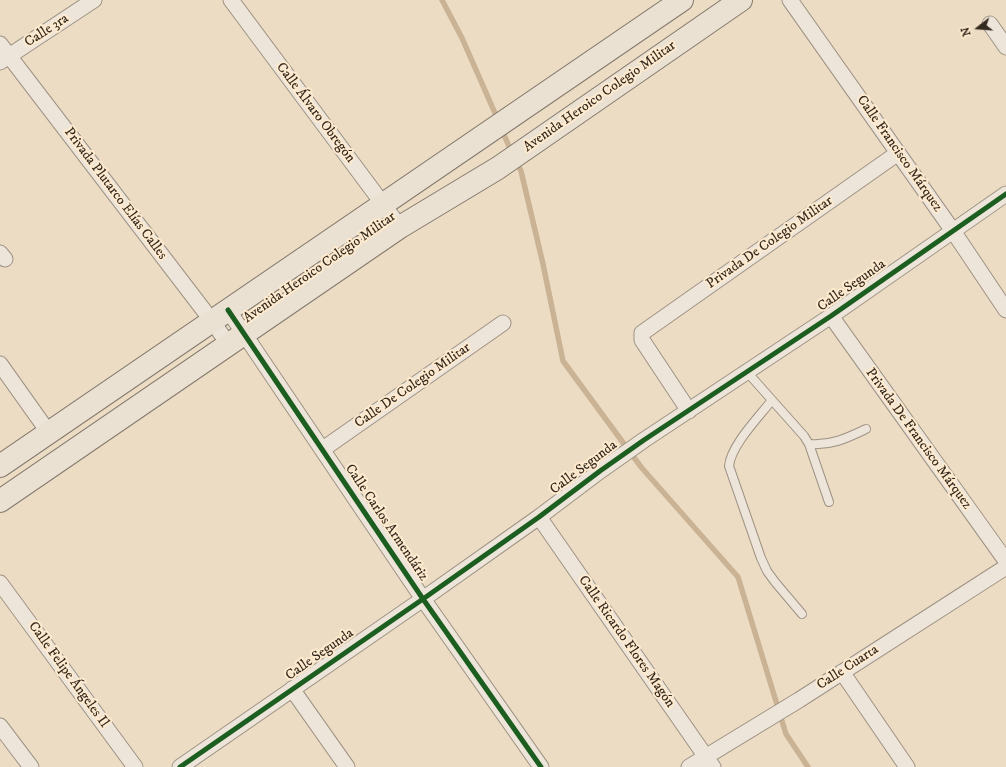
<!DOCTYPE html>
<meta charset="utf-8">
<style>
body{margin:0}
#map{position:relative;width:1006px;height:767px;overflow:hidden;background:#eddcc4;font-family:"IM FELL DW Pica",serif}
canvas{display:block}
.north{position:absolute;left:958px;top:8px;width:40px;height:40px;-webkit-text-stroke:3px #feeace;paint-order:stroke;rotate:253deg;font-size:11px;font-weight:700;line-height:16px;text-align:center;color:#34291e}
.north::after{content:'';display:block;margin:auto;width:14px;height:18px;background:#34291e;clip-path:polygon(50% 0,100% 100%,50% 72%,0 100%)}
</style>
<div id="map">
<canvas width="1006" height="767"></canvas>
<div class="north">N</div>
</div>
<script>
const context = document.querySelector('canvas').getContext('2d');
context.lineJoin = 'round';
function stroke(path, color, width, dash) {
  context.strokeStyle = color;
  context.lineWidth = width;
  context.lineCap = dash ? 'butt' : 'round';
  context.setLineDash(dash || []);
  context.stroke(path);
}
function label(font, color, halo, rows, align = 'center') {
  context.font = font + ' "IM FELL DW Pica",serif';
  context.lineWidth = 4;
  context.setLineDash([]);
  context.textBaseline = 'middle';
  context.strokeStyle = halo;
  context.fillStyle = color;
  for (const [text, x, y, turn = 0] of rows) {
    context.save();
    context.translate(x, y);
    context.rotate((+turn || 0) * Math.PI / 180);
    context.textAlign = isNaN(turn) ? turn : align;
    if (halo) context.strokeText(text, 0, 0);
    context.fillText(text, 0, 0);
    context.restore();
  }
}
const stream = new Path2D(`
 M442 0 462 38 498 120
 M501 128 512 153
 M516 161 521 171 543 264 563 361 641 467 738 577 786 734 808 767`);
const service = new Path2D(`
 M747 372 804 436 809 444C831 446 847 438 866 429
 M772 400C759 417 731 445 729 466L761 558 767 571 775 582 802 614
 M809 444 829 502`);
const minor = new Path2D(`
 M231 0 400 227
 M790 0 953 231 1006 310
 M990 24 1006 47
 M0 44 212 321 229 345
 M0 62 94 0
 M0 253 5 259
 M228 310 423 599 541 767
 M831 316 1006 561
 M0 364 49 433
 M689 411 642 340V333L898 153
 M323 449 503 323
 M539 517 713 767
 M0 583 135 767
 M842 672 907 767
 M292 689 347 767
 M0 726 31 767
 M180 767 423 599 539 517 600 471 644 440 831 316 1006 194
 M689 767 799 700 1006 567`);
const primary = new Path2D(`
 M0 466 682 0
 M0 501 400 227 498 168 741 0`);
const cycleway = new Path2D(`
 M228 310 423 599 541 767
 M180 767 423 599 539 517 600 471 644 440 831 316 1006 194`);
const streetNames = [
 ["Calle 3ra",47,31,-33],
 ["Avenida Heroico Colegio Militar",600,97,-35],
 ["Calle Álvaro Obregón",315,113,53],
 ["Calle Francisco Márquez",899,154,55],
 ["Privada Plutarco Elías Calles",115,194,53],
 ["Privada De Colegio Militar",770,243,-35],
 ["Avenida Heroico Colegio Militar",320,268,-35],
 ["Calle Segunda",852,286,-35],
 ["Calle De Colegio Militar",413,386,-35],
 ["Privada De Francisco Márquez",918,439,54],
 ["Calle Segunda",584,468,-37],
 ["Calle Carlos Armendáriz",386,523,56],
 ["Calle Ricardo Flores Magón",626,642,55],
 ["Calle Segunda",320,655,-35],
 ["Calle Cuarta",848,668,-33],
 ["Calle Felipe Ángeles Il",68,675,54]
];
stroke(stream, '#c9b394', 5.5);
stroke(service, '#9d9283', 10);
stroke(minor, '#9d9283', 17);
stroke(primary, '#837a6d', 24);
stroke(service, '#eee5da', 8);
stroke(minor, '#eee5da', 15);
stroke(primary, '#ebe1d3', 22);
stroke(cycleway, '#1b5e20', 5);
label('14px', '#34291e', '#feeace', streetNames);
</script>
